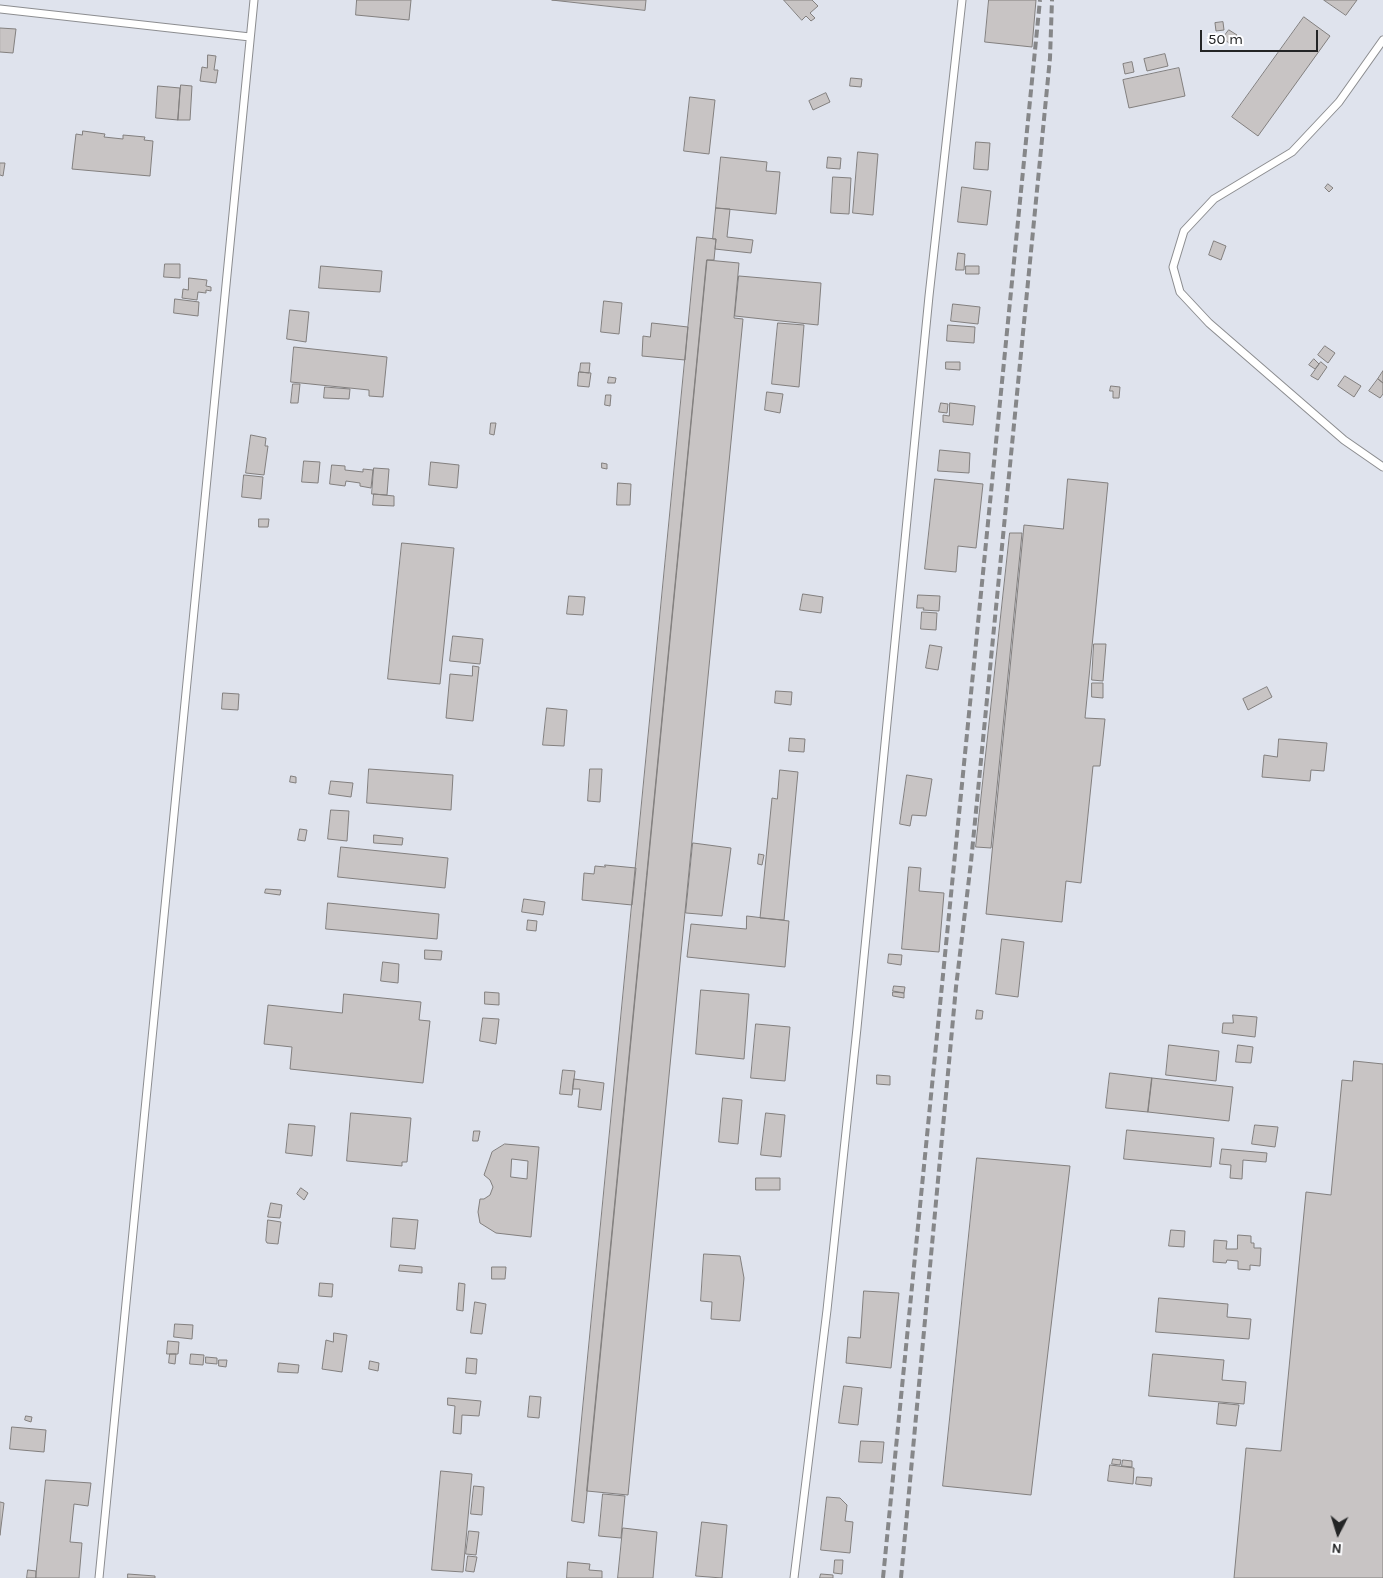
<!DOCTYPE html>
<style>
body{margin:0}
#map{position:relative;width:1383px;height:1578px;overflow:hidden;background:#eff0f3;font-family:Karla,sans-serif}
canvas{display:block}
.north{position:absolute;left:1313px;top:1508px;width:50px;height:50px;-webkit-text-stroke:4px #fdfdff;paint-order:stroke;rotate:185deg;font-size:14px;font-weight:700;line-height:20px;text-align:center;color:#242526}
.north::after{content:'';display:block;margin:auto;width:18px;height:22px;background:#242526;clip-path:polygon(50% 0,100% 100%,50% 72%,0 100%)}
.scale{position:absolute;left:1200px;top:30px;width:118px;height:22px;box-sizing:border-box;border:2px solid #242526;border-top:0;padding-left:6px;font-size:15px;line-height:18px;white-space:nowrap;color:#242526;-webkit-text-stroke:4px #fdfdff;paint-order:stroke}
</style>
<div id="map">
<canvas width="1383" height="1578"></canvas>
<div class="north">N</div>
<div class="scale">50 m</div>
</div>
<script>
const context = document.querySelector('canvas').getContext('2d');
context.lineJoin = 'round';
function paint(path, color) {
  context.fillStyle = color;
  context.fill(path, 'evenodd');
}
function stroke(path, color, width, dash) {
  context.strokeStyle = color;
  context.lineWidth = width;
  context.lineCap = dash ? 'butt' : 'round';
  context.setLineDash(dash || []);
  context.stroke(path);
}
const built = new Path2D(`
 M0 0H1383V1578H0Z`);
const building = new Path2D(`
 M357 0H411L409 20 356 15Z
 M552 0H646L645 10Z
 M784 0H812L818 6 810 13 815 18 811 21 806 16 802 20Z
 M989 0H1036L1032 47 985 42Z
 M1324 0H1357L1346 15Z
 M1304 17 1330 36 1258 136 1232 117Z
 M1223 22 1224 30 1216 31 1215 23Z
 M0 28 16 29 13 53 0 52Z
 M1229 30 1237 35 1230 44 1223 38Z
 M1165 54 1168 66 1147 71 1144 59Z
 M208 55 216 56 214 70H218L216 83 200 81 202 67 207 68Z
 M1132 62 1134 72 1125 74 1123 64Z
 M1179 68 1185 96 1129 108 1123 80Z
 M851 78 862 79 861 87 850 86Z
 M181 85 192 86 190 120H178Z
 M158 86 180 88 178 120 156 118Z
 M826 93 830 102 813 110 809 101Z
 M690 97 715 100 709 154 684 151Z
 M83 131 105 134 104 137 123 139V135L145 137 144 140 153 141 150 176 72 169 76 134 82 135Z
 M976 142 990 143 988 170 974 169Z
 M858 152 878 154 873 215 853 213Z
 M721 157 767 162 766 171 780 172 776 214 716 208Z
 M828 157 841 158 840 169 827 168Z
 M0 163H5L3 176 0 175Z
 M833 177 851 178 849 214 831 213Z
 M1328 184 1333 188 1329 192 1325 188Z
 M962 187 991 191 987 225 958 222Z
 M716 208 730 209 727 237 753 240 751 253 715 249 716 239H713Z
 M697 237 716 239 714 260H707L584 1523 572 1521Z
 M1214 241 1226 246 1221 260 1209 255Z
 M958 253 965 254 964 270H956Z
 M707 260 739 263 734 318 743 319 628 1495 587 1491Z
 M165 264H180V278L164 277Z
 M321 266 382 271 380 292 319 288Z
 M966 266H979V274H966Z
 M739 276 821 283 818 325 735 316Z
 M189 278 207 280 206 286 211 287V291L206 290V293L198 292 197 300 182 298 183 289 188 290Z
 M175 299 199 302 198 316 174 313Z
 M604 301 622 303 619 334 601 332Z
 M953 304 980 307 978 324 951 321Z
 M290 310 309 312 306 342 287 339Z
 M652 323 688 327 685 360 642 356 643 336 650 337Z
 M778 323 804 325 799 387 772 384Z
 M948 325 975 327 974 343 947 341Z
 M1325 346 1335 353 1328 363 1318 355Z
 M294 347 387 357 383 397 369 396V390L291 382Z
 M1314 359 1319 364 1315 369 1309 365Z
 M946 362H960V370L946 369Z
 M1321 362 1327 367 1318 380 1311 376Z
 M581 363H590L589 373 580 372Z
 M1383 371V383L1378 379Z
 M579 372 591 373 589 387 578 386Z
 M1345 376 1361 386 1354 397 1338 386Z
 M609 377 616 378 615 383H608Z
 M1378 379 1383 383V394L1380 398 1369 391Z
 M293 384H300L298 403H291Z
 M1111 386 1120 387 1119 398H1113V391H1110Z
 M325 387 350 389 349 399 324 398Z
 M767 392 783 394 780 413 765 410Z
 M606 395H611L610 406 605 405Z
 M941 403 948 404 947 413 939 412Z
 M950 403 975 406 973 425 943 422V415L949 416Z
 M491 423H496L494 435 490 434Z
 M251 435 266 438 265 446H268L264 475 246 473Z
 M940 450 970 453 969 473 938 471Z
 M304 461 320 462 318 483 302 482Z
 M431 462 459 465 457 488 429 485Z
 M602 463 607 464V469L602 468Z
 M332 465 345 466V470L363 472V469L373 470 371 488 360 486V483L346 481 345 486 330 484Z
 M374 468 389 469 387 495 372 494Z
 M244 475 263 477 261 499 242 497Z
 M935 479 983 484 976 548 958 546 956 572 925 569Z
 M1068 479 1108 483 1085 718 1105 719 1100 766H1093L1081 883 1066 881 1062 922 986 914 1024 525 1063 529Z
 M618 483 631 484 630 505H617Z
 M374 494 394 496V506L373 505Z
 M259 519H269L268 527H259Z
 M1010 533H1022L991 848 976 847Z
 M402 543 454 548 440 684 388 679Z
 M803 594 823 597 821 613 800 610Z
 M918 595 940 596 939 611 923 610 924 608H917Z
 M569 596 585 597 583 615 567 614Z
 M922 612 937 613 936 630 921 629Z
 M453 636 483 639 480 664 450 661Z
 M1094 644H1106L1103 681 1092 680Z
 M930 645 942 647 938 670 926 668Z
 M473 666 479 667 473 721 446 718 450 674 472 676Z
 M1092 683H1103V698L1092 697Z
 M1267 687 1272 697 1248 710 1243 699Z
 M776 691 792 692 791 705 775 703Z
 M223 693 239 694 238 710 222 709Z
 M547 708 567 710 564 746 543 745Z
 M790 738 805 739 804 752 789 751Z
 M1279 739 1327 743 1324 771 1311 770 1310 781 1262 777 1264 755 1277 757Z
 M369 769 453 775 451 810 367 803Z
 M590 769H602L600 802 588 801Z
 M780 770 798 772 784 920 760 918 772 798 777 799Z
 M907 775 932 779 926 816 912 815 910 826 900 824Z
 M291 776 296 777V783L290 782Z
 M331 781 353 783 351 797 329 794Z
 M331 810 349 811 347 841 328 839Z
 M300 829 307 830 305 841 298 840Z
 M374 835 403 838 402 845 374 843Z
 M693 843 731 848 722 916 686 913Z
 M341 847 448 858 445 888 338 877Z
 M759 854 764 855 762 865 758 864Z
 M605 865 636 868 632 905 582 900 584 873 594 874 595 866 605 867Z
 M909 867 921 868 919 891 944 893 939 952 902 949Z
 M266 889 281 890 280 895 265 893Z
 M524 899 545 902 543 915 522 912Z
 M328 903 439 914 437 939 326 929Z
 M747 916 789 921 785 967 687 957 691 924 746 929Z
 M528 920 537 921 536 931 527 930Z
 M1002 939 1024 942 1018 997 996 994Z
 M425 950 442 951 441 960 425 959Z
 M889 954 902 955 901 965 888 963Z
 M383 962 399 964 398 983 381 981Z
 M894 986 905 987 904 993 893 991Z
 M701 990 749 994 744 1059 696 1054Z
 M485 992 499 993V1005L485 1004Z
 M893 992 904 993V998L893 996Z
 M344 994 421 1002 419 1020 430 1021 423 1083 290 1069 292 1047 264 1044 268 1005 342 1013Z
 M977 1010 983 1011 982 1019H976Z
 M1233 1015 1257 1017 1255 1037 1222 1033 1223 1023H1233Z
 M483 1018 499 1019 496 1044 480 1041Z
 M756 1024 790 1027 785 1081 751 1078Z
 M1169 1045 1219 1051 1216 1081 1166 1075Z
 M1238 1045 1253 1047 1251 1063 1236 1062Z
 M1354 1061 1383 1064V1578H1234L1246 1448 1281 1451 1306 1192 1331 1195 1342 1080 1352 1081Z
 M563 1070 575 1071 572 1095 560 1094Z
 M1110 1073 1152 1078 1148 1112 1106 1108Z
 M877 1075 890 1076V1085L877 1084Z
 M1152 1078 1233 1087 1229 1121 1148 1112Z
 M574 1079 604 1083 601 1110 578 1107 580 1089H573Z
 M723 1098 742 1100 738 1144 719 1142Z
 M351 1113 411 1118 407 1162H402V1166L347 1161Z
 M766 1113 785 1115 781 1157 761 1155Z
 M289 1124 315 1126 312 1156 286 1153Z
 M1255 1125 1278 1127 1275 1147 1252 1144Z
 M1127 1130 1214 1138 1211 1167 1124 1159Z
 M474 1131H480L478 1141H473Z
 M505 1144 539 1147 531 1237 496 1233 480 1223 478 1212 480 1199H484L490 1195 493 1187 490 1180 484 1175 492 1152ZM512 1159 528 1161 527 1179 511 1177Z
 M1222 1149 1267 1153 1266 1162 1243 1160 1242 1179 1230 1178 1231 1165 1220 1164Z
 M977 1158 1070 1166 1031 1495 943 1486Z
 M756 1178H780V1190H756Z
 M301 1188 308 1193 304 1200 297 1194Z
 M271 1203 282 1205 280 1218 268 1217Z
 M393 1218 418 1220 415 1249 391 1247Z
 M268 1220 281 1222 278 1244 267 1243 266 1241Z
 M1171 1230 1185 1231 1184 1247 1169 1246Z
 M1238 1235 1251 1236V1243H1254V1248H1261L1260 1266 1250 1265V1270L1238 1269V1261L1227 1260 1226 1263 1213 1262 1214 1240 1227 1241 1226 1249H1237Z
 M704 1254 740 1256 744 1278 740 1321 711 1319 712 1302 701 1301Z
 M400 1265 422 1267V1273L399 1271Z
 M492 1267H506L505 1279H492Z
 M320 1283 333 1284 332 1297 319 1296Z
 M459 1283 465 1284 463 1311 457 1310Z
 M864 1291 899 1293 891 1368 846 1363 848 1337 860 1338Z
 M1159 1298 1228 1304 1227 1317 1251 1319 1249 1339 1156 1332Z
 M475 1302 486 1304 482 1334 471 1333Z
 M175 1324 193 1325 192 1339 174 1337Z
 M334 1333 347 1335 342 1372 322 1369 326 1340 333 1342Z
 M168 1341 179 1342 178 1354H167Z
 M170 1354H176L175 1364 169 1363Z
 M191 1354 204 1355 203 1365 190 1364Z
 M1153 1354 1224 1360 1222 1380 1246 1382 1244 1404 1149 1396Z
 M206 1357 217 1358V1364L206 1363Z
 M467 1358 477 1359 476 1374 466 1373Z
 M219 1360H227L226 1367 219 1366Z
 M370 1361 379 1363 378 1371 369 1369Z
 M279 1363 299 1365 298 1373 278 1372Z
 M844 1386 862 1388 858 1425 839 1423Z
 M530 1396 541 1397 539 1418 528 1417Z
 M448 1398 481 1401 479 1416 462 1415 461 1434 453 1433 455 1406 448 1405Z
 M1219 1403 1239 1405 1236 1426 1217 1424Z
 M26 1416 32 1417 31 1422 25 1420Z
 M12 1427 46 1430 44 1452 10 1449Z
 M861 1441 884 1442 882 1463 859 1462Z
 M1113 1459 1121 1460 1120 1465 1112 1464Z
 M1123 1460 1132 1461V1467L1122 1466Z
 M1110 1465 1134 1468 1133 1484 1108 1481Z
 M441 1471 472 1474 463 1572 432 1570Z
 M1137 1477 1152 1478 1151 1486 1136 1484Z
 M46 1480 91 1483 88 1506 74 1504 70 1542 82 1543 79 1578H36Z
 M474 1486 484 1487 482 1515 471 1514Z
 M603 1494 625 1496 621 1538 599 1536Z
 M827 1497 840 1498 847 1505 845 1521 853 1522 850 1553 821 1550Z
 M0 1502 4 1503 0 1535Z
 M702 1522 727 1525 722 1578 696 1576Z
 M623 1528 657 1532 653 1578H618Z
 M469 1531 479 1532 476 1555 466 1554Z
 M468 1556 477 1557 474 1572 466 1571Z
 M835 1560H843L842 1574 834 1573Z
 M568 1562 590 1564 589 1570 602 1571V1578H567Z
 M28 1570 36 1571V1578H27Z
 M128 1574 155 1576V1578H128Z
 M821 1574 833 1575V1578H820Z`);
const lane = new Path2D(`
 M0 9 250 37
 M1383 40 1339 102 1292 152 1214 199 1184 231 1173 267 1180 292 1209 323 1344 440 1383 467
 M99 1578 254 0
 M794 1578 827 1310 857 1028 929 296 962 0`);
const rail = new Path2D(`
 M883 1578 1040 0
 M901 1578 956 987 971 862 1050 58 1052 0`);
paint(built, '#dfe3ed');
paint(building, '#c8c4c4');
stroke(building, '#83807f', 1);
stroke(lane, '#8c8d90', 9);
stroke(lane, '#fff', 7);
stroke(rail, '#868789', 4, [8, 4]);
</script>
